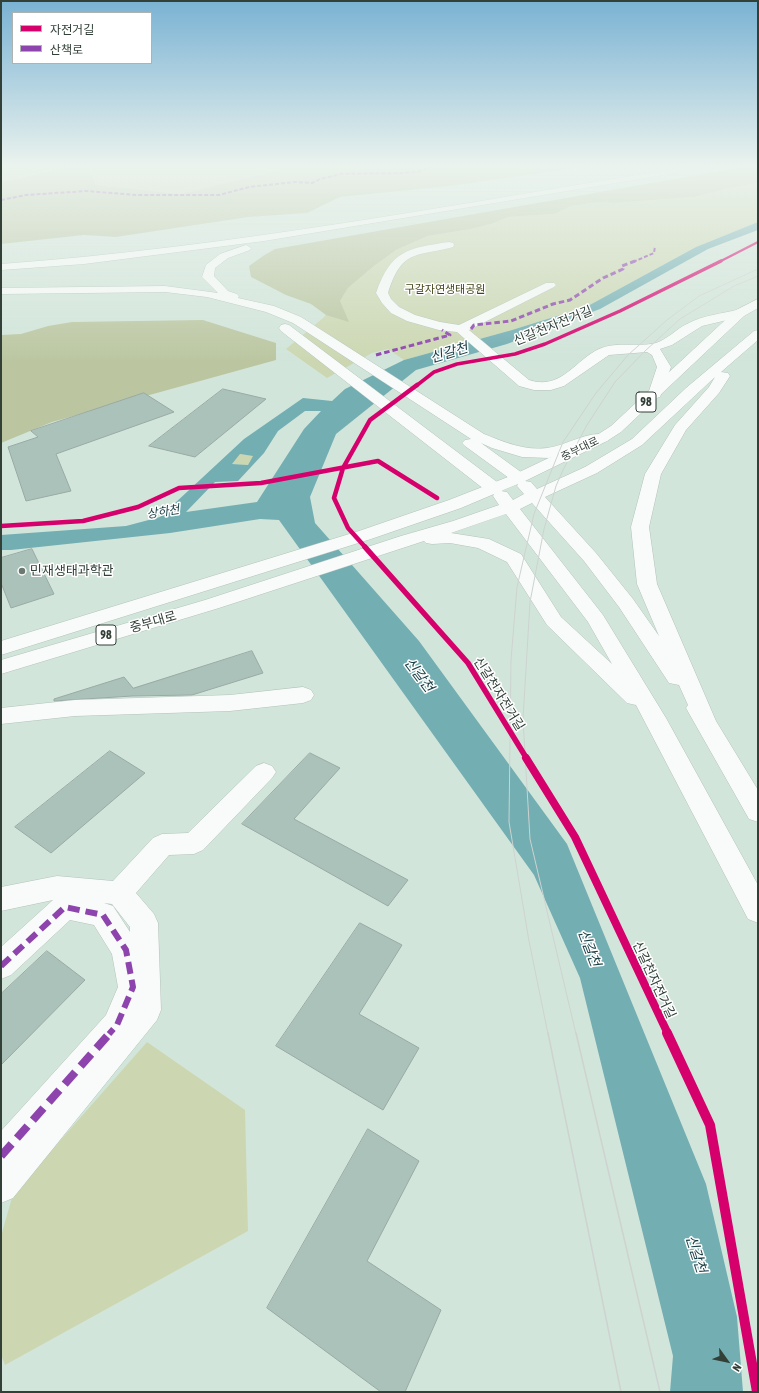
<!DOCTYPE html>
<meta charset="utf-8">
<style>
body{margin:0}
#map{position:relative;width:759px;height:1393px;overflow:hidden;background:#d2e5da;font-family:"Asap Condensed","Noto Sans KR",sans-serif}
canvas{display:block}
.frame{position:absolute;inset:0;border:2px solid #324038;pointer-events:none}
.legend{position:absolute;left:12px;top:12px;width:140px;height:52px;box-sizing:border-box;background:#fff;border:1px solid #adb3af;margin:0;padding:5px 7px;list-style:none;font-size:12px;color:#324038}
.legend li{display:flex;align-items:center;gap:8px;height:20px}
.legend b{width:20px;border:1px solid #adb3af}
.north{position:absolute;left:707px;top:1341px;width:40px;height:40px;-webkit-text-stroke:3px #fff;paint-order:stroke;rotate:123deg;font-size:11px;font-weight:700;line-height:16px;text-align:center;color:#324038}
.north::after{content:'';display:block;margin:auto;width:14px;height:18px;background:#324038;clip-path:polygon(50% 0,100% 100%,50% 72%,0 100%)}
</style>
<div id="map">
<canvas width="759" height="1393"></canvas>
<div class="frame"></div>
<ul class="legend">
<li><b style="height:5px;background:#d6006c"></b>자전거길</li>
<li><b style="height:5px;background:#8e44ad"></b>산책로</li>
</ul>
<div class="north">N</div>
</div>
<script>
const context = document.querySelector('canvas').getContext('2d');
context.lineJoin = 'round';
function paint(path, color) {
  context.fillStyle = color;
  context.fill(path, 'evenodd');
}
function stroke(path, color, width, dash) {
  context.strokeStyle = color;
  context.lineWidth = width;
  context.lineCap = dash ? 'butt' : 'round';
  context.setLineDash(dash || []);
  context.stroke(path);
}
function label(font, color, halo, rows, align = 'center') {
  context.font = font + ' "Asap Condensed","Noto Sans KR",sans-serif';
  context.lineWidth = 3;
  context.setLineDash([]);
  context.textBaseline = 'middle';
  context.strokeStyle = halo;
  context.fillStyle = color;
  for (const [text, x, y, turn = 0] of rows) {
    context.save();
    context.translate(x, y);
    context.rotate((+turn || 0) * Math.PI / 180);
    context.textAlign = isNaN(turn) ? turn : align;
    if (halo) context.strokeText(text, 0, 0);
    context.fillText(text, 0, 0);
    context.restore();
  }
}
const green = new Path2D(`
 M1 166H67L1 182Z
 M82 166H327L280 171 181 194 96 185Z
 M758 183V222L696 247 586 307 512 330 404 360 388 349 372 353 327 378 286 349 323 318 340 301 348 288 374 266 396 250 428 236 471 229 494 223 508 217 553 214 571 206 599 202 614 203 695 197 725 189Z
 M240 454 254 456 248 465 231 464Z
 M147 1042 245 1110 248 1231 5 1365 1 1355V1236L13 1194Z`);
const forest = new Path2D(`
 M71 166H87L96 185 181 194 283 169 314 166H591L450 186 340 197 307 213 248 217 116 237 84 235 1 244V182Z
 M748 166H758V183L725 189 695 197 614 203 599 202 571 206 554 214 508 217 494 223 471 229 428 236 396 250 374 266 348 288 340 301 349 322 326 315 311 304 286 295 251 277 249 266 263 256 275 249Z
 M203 320 276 343V360L52 422 1 443V335L21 334 48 326 72 322Z`);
const water = new Path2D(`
 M758 222V230L708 249 600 309 507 344 416 370 336 434 310 497 315 523 419 641 567 844 706 1184 737 1317 743 1392H670L673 1356 580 978 534 875 279 520 260 519 170 533 11 550H1V535L126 526 160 517 244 439 303 398 332 401 345 389 404 360 512 330 586 307 696 247ZM305 411H321L304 429 257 502 186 512 215 482 238 481 264 453 278 431ZM240 454 253 456 248 465 232 464Z`);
const building = new Path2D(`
 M223 389 266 399 195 457 149 446Z
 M144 393 174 412 56 454 71 491 26 501 8 447 38 437 31 431Z
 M32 549 54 594 11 608 1 583V558Z
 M252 651 263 673 192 695 132 696 54 701V699L124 677 133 688Z
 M110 751 145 773 51 853 15 827Z
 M310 753 340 768 294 819 408 880 388 906 242 824Z
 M360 923 402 945 359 1014 419 1048 383 1110 276 1046Z
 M47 951 85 980 1 1065V994Z
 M368 1129 419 1161 367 1261 441 1310 405 1392H381L267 1308Z`);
const minor = new Path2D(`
 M449 242 453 243 454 245 453 247C415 257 402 249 388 293L391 299 399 307 415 315 440 322 459 325 546 283H554L556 285 554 287 469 330 529 380C559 390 573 364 595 351 614 340 636 348 656 343 668 339 676 329 687 324 703 315 722 314 740 309L744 310 746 313 744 316 702 326 672 345 660 349 671 367 660 397 655 398 650 397 648 394 657 367 652 355 647 352 609 355 564 386 551 390H534L519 386 457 332 439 330 407 321 391 313 382 303 376 293C391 250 408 248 449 242Z
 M303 687 311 690 314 695 311 700 303 703 230 711 75 716 1 724V708L75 700 230 695Z
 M264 763 272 766 276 772 272 778 203 850 194 854 169 855 136 893 154 914 158 923 161 1010 157 1020 13 1198 1 1203V1131L106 1015 118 987 112 954 94 925 70 920 11 975 1 979V947L53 900 1 911V887L57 876 113 881 153 838 162 834 188 833 256 766ZM104 903 112 904 130 927V932L113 906Z`);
const major = new Path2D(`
 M758 299V308L744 316 621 432 607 441 525 481 531 482 537 489 585 467 632 439 686 388 754 331 758 330V340L721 372 728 373 730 376 719 393 686 430 661 474 649 527 657 584 716 721 758 790V822L749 819 686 708 688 705 679 685 669 683 619 607 584 561 532 503 520 509 603 615 666 718 758 885V923L748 919 636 705 627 703 547 625 507 562 478 548 450 543 432 544 426 543 424 541 219 608 1 674V660L205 600 401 536 453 521 499 505 493 496 494 494 461 508 371 539 1 655V641L359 531 449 500 513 475 597 435 611 426 736 310ZM715 377 709 387 675 425 645 474 631 527 637 584 659 636 633 599 596 553 545 497 597 473 642 445ZM518 484 517 486 524 494 513 500 507 492 501 491ZM506 514 588 622 612 664 561 617 521 554 489 539 451 533Z`);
const highway = new Path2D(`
 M692 166H710L706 168 264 241 84 264 1 270V264C233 247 463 203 692 166Z
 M246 245 251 248 250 250 228 258 215 268 214 276 228 291 237 294 239 296 238 298 274 306 301 317 484 434C504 442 525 451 547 448 566 446 588 430 607 435L610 438 607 441 579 448 549 458 522 457 492 448 481 443 525 475 527 478 525 481 519 483 513 481 465 446 462 443 465 440 471 439 293 323 266 312 207 297 165 292 1 294V288L165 286 218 293 202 277 206 265 220 254Z
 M285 324 289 325 501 485 503 489 501 493 495 494 489 493 281 331 279 328 281 325Z`);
const tramFar1 = new Path2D(`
 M548 1034 529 941 509 822 511 660 517 587 534 514 563 442 596 393 628 355 667 320 699 296 758 269
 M576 1034 530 839 523 719 530 602 544 529 556 486 563 470 587 425 615 382 645 351 680 319 734 286 758 276`);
const tram = new Path2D(`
 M548 1033 621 1392
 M576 1033 660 1392`);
const quietFar3 = new Path2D(`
 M1 200 26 195 86 191 136 195H219L249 187 295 182 312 183 320 179 341 174 403 173 421 171 433 166
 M633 262 654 253 655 246`);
const quietFar2 = new Path2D(`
 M471 329 474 325 511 321 553 304 570 300 603 278 623 269 622 266 635 261
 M376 355 450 335 442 330`);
const quietFar1 = new Path2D(`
 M1 966 65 907 103 915 126 950 133 987 117 1025 109 1034`);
const quiet = new Path2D(`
 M1 1156 110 1033`);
const cyclewayFar5 = new Path2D(`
 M719 262 758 242`);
const cyclewayFar4 = new Path2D(`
 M416 386 434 372 457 364 515 354 545 344 620 311 721 261`);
const cyclewayFar3 = new Path2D(`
 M1 526 83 521 138 507 179 488 261 483 378 461 437 498
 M366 548 348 528 334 498 343 468 370 420 417 385`);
const cyclewayFar2 = new Path2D(`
 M365 547 468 663 527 759`);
const cyclewayFar1 = new Path2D(`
 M526 758 575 837 668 1034`);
const cycleway = new Path2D(`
 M667 1033 710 1125 757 1392`);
const markers = [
 [22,571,4,"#6a7a71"]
];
const farParknames = [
 ["구갈자연생태공원",445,290]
];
const farStreetnames = [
 ["중부대로",580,449,-26]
];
const shields = [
 [646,402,20],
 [106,635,20]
];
const shieldNames = [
 ["98",646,402],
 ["98",106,635]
];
const farWaternames = [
 ["상하천",163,512,-9]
];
const streetNames = [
 ["신갈천자전거길",553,326,-22],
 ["중부대로",153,622,-16],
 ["신갈천자전거길",499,694,58],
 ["신갈천자전거길",654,980,65]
];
const poiNames = [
 ["민재생태과학관",30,571]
];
const waterNames = [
 ["신갈천",449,353,-17],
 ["신갈천",419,675,53],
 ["신갈천",589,948,69],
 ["신갈천",696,1254,72]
];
paint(green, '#ccd7b2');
paint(forest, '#bbc6a1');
paint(water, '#73aeb3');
paint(building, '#abc2bb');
stroke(building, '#99aaa4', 1);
stroke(minor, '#b3c2ba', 1);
stroke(major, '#b3c2ba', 1);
stroke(highway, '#b3c2ba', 1);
paint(minor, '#f8fbf9');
paint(major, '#f8fbf9');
paint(highway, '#f8fbf9');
stroke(tramFar1, '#cdd3d0', 1);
stroke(tram, '#cdd3d0', 1.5);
stroke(quietFar3, '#8e44ad', 2, [4, 2]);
stroke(quietFar2, '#8e44ad', 3, [5.5, 3]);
stroke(quietFar1, '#8e44ad', 6, [12, 6]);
stroke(quiet, '#8e44ad', 8, [16, 8]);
stroke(cyclewayFar5, '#d6006c', 2.5);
stroke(cyclewayFar4, '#d6006c', 3.5);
stroke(cyclewayFar3, '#d6006c', 4.5);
stroke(cyclewayFar2, '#d6006c', 5.5);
stroke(cyclewayFar1, '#d6006c', 8);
stroke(cycleway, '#d6006c', 10);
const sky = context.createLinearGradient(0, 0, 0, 361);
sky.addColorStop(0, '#79b2d3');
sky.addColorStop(0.46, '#ebf3ee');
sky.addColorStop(1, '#ebf3ee00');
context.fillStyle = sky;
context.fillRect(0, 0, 759, 361);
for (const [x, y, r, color] of markers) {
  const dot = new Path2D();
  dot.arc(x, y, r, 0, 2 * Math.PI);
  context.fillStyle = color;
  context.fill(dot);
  stroke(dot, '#fff', 1.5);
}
label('11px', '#444619', '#fff', farParknames);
label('11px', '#324038', '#fff', farStreetnames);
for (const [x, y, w] of shields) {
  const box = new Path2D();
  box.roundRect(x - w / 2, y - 10, w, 20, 3);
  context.fillStyle = '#fff';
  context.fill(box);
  stroke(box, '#324038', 1);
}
label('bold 12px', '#324038', null, shieldNames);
label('italic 12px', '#183d43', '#fff', farWaternames);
label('13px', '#324038', '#fff', streetNames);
label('13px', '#324038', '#fff', poiNames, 'left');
label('italic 14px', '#183d43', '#fff', waterNames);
</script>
